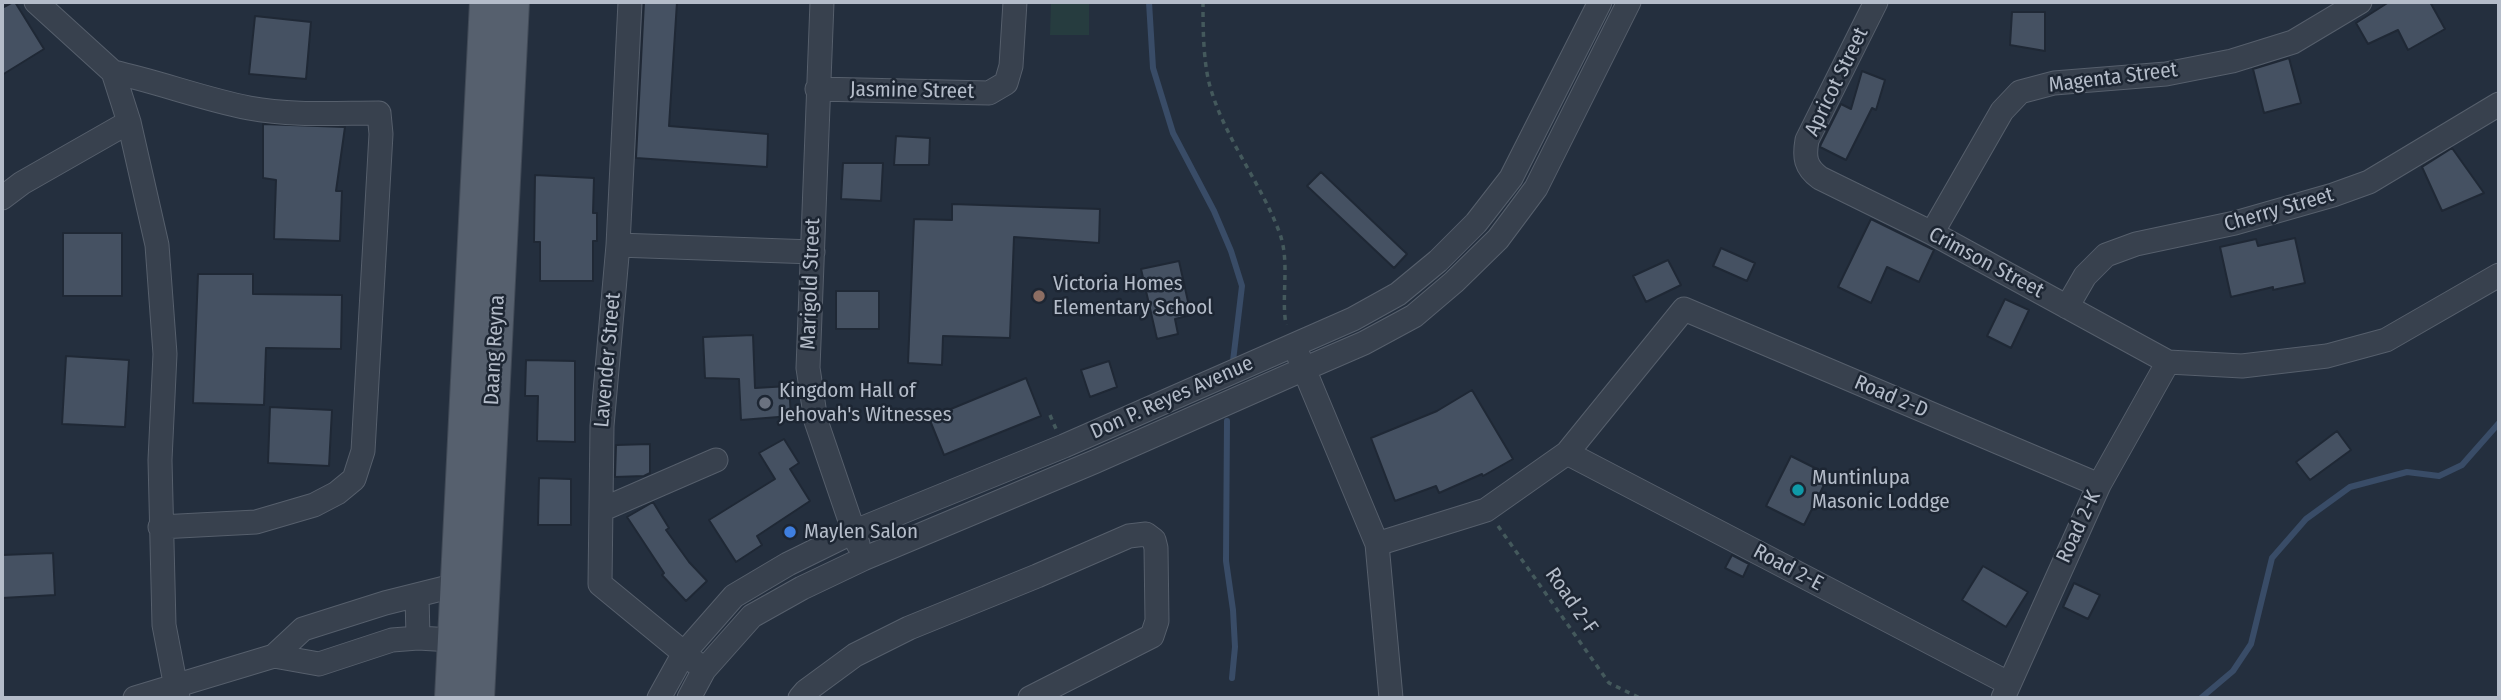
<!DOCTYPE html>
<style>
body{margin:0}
#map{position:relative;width:2501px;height:700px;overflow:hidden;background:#242f3e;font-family:"Fira Sans Condensed",sans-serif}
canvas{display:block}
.frame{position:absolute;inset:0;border:4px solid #b4bcc9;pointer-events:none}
</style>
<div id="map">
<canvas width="2501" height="700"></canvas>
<div class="frame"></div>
</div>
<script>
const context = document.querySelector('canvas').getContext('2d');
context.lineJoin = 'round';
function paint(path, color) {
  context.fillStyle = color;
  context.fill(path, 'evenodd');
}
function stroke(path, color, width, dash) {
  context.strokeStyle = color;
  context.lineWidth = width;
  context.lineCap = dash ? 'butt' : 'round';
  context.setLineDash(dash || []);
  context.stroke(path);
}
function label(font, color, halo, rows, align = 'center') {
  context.font = font + ' "Fira Sans Condensed",sans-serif';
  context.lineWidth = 5;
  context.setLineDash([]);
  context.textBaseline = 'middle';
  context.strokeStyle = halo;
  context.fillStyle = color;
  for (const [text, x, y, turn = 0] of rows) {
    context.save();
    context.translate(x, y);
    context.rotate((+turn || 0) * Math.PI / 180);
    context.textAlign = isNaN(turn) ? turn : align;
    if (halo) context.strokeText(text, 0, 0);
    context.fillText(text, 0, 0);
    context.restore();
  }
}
const green = new Path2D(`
 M1051 2H1089V35H1050Z`);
const stream = new Path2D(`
 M1149 2 1153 68 1173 133 1214 211 1231 251 1242 286 1233 361
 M1227 421 1226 561 1233 610 1235 647 1232 678
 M2201 698 2233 671 2251 644 2272 558 2306 519 2350 487 2407 472 2439 476 2462 465 2499 423`);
const building = new Path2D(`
 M13 2H15L44 49 2 75V8Z
 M644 2H677L669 126 768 134 767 167 636 158Z
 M2389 2H2430L2445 29 2408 50 2398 30 2368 44 2356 23Z
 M2012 12H2045V51L2010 45Z
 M255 16 311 22 306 79 249 74Z
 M2289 58 2301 103 2264 113 2253 69Z
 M1862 71 1885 80 1876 110 1872 108 1846 160 1820 147 1821 144 1841 104 1851 109Z
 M263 124 345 127 336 191H342L340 241 274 239 276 180 263 178Z
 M896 136 930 138 929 165H894Z
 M2452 148 2484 193 2442 211 2422 167Z
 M843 163H883L881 201 841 199Z
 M1321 172 1407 254 1394 268 1307 186Z
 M535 175 594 178 593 213H597V241H593V281H540V242H534Z
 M952 204 1100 209 1099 243 1014 237 1010 338 943 336 942 365 908 363 914 219 952 220Z
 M1871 219 1934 250 1919 282 1887 267 1871 303 1838 287Z
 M63 233H122V296H63Z
 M2295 238 2305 283 2273 290V287L2231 297 2220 247 2256 239 2258 246Z
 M1721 248 1755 263 1747 281 1713 266Z
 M1668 260 1681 285 1646 302 1633 276Z
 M1179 261 1191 315 1175 319 1178 334 1157 339 1141 269Z
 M198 274H253V294L342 295 341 349 266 348 264 405 193 403Z
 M836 291H879V329H836Z
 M2005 299 2029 310 2011 348 1987 336Z
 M753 335 755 388 789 386 791 416 741 420 739 379 705 378 703 337Z
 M66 356 129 360 125 427 62 424Z
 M526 360 575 361V442L537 441 538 396H525Z
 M1109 361 1117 387 1090 397 1081 370Z
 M1026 378 1041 416 944 455 929 418Z
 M1472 390 1513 459 1483 476 1482 474 1439 493 1436 486 1395 501 1371 438 1437 411Z
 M270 407 332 410 329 466 268 463Z
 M2337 431 2351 450 2310 480 2296 462Z
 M784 439 799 463 790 469 810 501 757 536 762 545 736 562 709 520 775 479 759 453Z
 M650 444V473L644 476 615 477 616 445Z
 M1791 456 1829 475 1804 525 1766 506Z
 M539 478 571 479V525H538Z
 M653 502 669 528 666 530 689 562 707 581 686 601 662 575 664 573 627 517Z
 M53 553 55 595 2 598V555Z
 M1732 555 1749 564 1743 577 1725 568Z
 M1983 566 2028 592 2006 627 1962 600Z
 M2074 583 2100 595 2088 619 2063 607Z`);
const path = new Path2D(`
 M1203 2C1203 29 1203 67 1212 93 1228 143 1262 185 1280 234 1290 263 1281 296 1286 325
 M1050 415 1056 429
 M1498 526 1609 683 1640 698`);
const minor = new Path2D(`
 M36 2 113 72 129 122 157 245 165 354 160 460 164 625 178 698
 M630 2 618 245 602 426 600 584 696 663
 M822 2 808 368 816 421 858 544
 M1876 2 1807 140C1804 157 1805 167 1820 178L1932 233 2168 362 2242 366 2327 356 2386 340 2499 275
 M113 72C159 82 203 99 249 108 292 116 336 113 379 113L381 134 363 451 354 479 337 493 314 505 256 522 160 527
 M817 89 989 93 1006 83 1011 66 1015 2
 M2 198 22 183 129 122
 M1932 233 2002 111 2020 92 2054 83 2166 74 2232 61 2293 42 2360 2
 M618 245 813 252
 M2067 307 2085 276 2106 255 2136 244 2235 223 2333 195 2369 182 2499 104
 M1299 357 1377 544 1391 698
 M1567 453 2008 683
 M601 510 716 460
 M1377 544 1486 510 1567 453 1684 309 2099 485
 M417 595 418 638
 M274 656 319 664 392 640 418 638 469 641
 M135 698 274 656 303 629 385 603 469 582
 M659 698 684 653 734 596 788 564 853 532 1064 446 1353 319 1398 294 1438 261 1476 223 1511 178 1600 2
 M689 698 704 670 752 616 802 588 863 559 1094 462 1304 369 1364 343 1414 316 1454 282 1498 239 1536 188 1629 2
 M800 698 806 691 855 655 909 628 1037 576 1129 536 1146 534 1154 540 1156 548 1157 621 1152 636 1030 698
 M2003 698 2099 485 2168 362`);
const major = new Path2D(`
 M450 698 485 2
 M479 698 514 2`);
const markers = [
 [1039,296,7,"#8d6e63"],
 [765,403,7,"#6b7280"],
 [1798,490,7,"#0f9aa8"],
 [790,532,7,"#3f7fe0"]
];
const streetNames = [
 ["Magenta Street",2113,78,-7],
 ["Apricot Street",1837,82,-64],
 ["Jasmine Street",912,91,1],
 ["Cherry Street",2279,210,-16],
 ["Crimson Street",1986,263,28],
 ["Marigold Street",811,284,-88],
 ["Daang Reyna",495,350,-87],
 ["Lavender Street",608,360,-85],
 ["Road 2-D",1891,397,23],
 ["Don P. Reyes Avenue",1172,398,-24],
 ["Road 2-K",2079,527,-65],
 ["Road 2-E",1788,568,28],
 ["Road 2-F",1571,601,55]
];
const poiNames = [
 ["Victoria Homes",1053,284],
 ["Elementary School",1053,308],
 ["Kingdom Hall of",779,391],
 ["Jehovah's Witnesses",779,415],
 ["Muntinlupa",1812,478],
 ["Masonic Loddge",1812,502],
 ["Maylen Salon",804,532]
];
paint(green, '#263c3f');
stroke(stream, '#394c67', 6);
paint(building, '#455162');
stroke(building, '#1f2835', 2);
stroke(minor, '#565f6c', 25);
stroke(major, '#414a57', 32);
stroke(path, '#44595c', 3.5, [5, 5]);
stroke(minor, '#38414e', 23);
stroke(major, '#56606e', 30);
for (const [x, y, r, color] of markers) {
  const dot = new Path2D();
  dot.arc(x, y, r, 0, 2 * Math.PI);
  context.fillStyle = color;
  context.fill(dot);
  stroke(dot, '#1d2633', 2.5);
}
label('21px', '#b4bcc9', '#1d2633', streetNames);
label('21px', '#b4bcc9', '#1d2633', poiNames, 'left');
</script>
